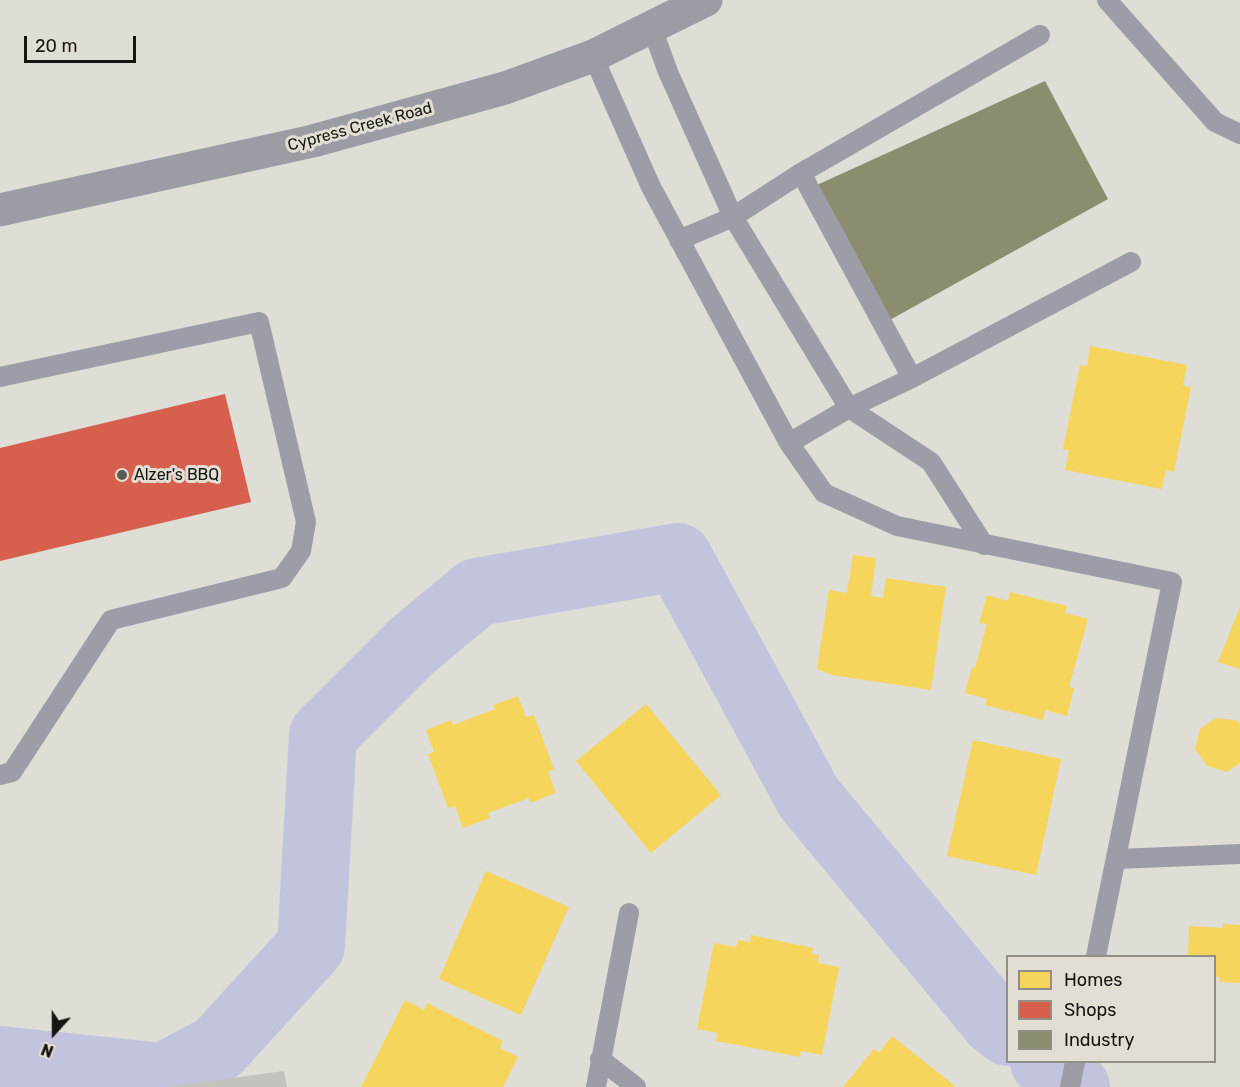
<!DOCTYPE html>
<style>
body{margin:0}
#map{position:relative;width:1240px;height:1087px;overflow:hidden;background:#deddd6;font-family:Rubik,sans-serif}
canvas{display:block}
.legend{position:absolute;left:1006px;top:955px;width:210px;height:108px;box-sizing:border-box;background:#e2ded3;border:2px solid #908e85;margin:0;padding:8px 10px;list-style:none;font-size:18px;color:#161511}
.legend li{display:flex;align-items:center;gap:12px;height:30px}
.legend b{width:30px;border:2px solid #908e85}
.north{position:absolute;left:24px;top:1003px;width:60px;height:60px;-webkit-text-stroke:4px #e2ded3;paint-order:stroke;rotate:201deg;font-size:16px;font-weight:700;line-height:24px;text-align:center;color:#161511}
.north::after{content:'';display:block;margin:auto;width:21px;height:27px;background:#161511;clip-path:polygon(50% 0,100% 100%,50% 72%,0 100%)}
.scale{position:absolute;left:24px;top:36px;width:112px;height:27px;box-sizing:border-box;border:3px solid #161511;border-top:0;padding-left:8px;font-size:18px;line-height:21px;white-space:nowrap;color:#161511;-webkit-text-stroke:4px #e2ded3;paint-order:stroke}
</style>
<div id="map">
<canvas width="1240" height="1087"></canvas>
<ul class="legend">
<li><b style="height:16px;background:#f6d55c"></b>Homes</li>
<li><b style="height:16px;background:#d6604d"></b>Shops</li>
<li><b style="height:16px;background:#8c8c6e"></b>Industry</li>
</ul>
<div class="north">N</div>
<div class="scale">20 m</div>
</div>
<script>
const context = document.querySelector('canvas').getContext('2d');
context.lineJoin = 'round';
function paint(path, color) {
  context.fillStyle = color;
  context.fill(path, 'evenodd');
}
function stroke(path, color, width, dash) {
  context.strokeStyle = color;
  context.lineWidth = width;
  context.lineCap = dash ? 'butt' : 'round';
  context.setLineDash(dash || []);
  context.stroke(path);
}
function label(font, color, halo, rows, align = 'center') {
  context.font = font + ' Rubik,sans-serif';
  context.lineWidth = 6;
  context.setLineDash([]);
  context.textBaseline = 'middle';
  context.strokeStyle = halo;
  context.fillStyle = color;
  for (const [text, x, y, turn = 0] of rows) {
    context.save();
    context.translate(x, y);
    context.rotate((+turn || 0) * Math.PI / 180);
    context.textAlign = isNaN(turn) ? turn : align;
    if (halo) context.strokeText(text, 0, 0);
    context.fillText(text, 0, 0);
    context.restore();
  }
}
const homes = new Path2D(`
 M1090 346 1187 365 1183 386 1191 387 1174 472 1166 470 1162 489 1065 470 1069 451 1063 449 1080 365 1087 366Z
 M853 555 876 558 871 596 883 598 886 578 946 587 931 690 832 675 817 669 829 590 847 593Z
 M1010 592 1067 606 1065 613 1088 619 1069 687 1074 688 1067 716 1045 710 1043 720 985 705 987 699 965 693 972 667 975 668 987 624 979 623 987 595 1008 601Z
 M1240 607V669L1218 662Z
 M518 696 526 717 534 715 554 769 548 772 556 793 530 803 529 798 488 813 490 818 463 828 455 806 448 808 428 754 434 752 426 730 451 720 453 725 495 709 493 705Z
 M646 704 721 795 651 853 576 761Z
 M1216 718 1238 721 1240 725V763L1227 772 1207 766 1195 749 1200 729Z
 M973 740 1061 759 1036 875 947 856Z
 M486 871 569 907 521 1015 439 979Z
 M1223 924 1240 925V983L1219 982 1220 977H1214V956H1188L1189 926 1223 928Z
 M751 935 813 948 812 954 819 955 818 963 839 967 822 1055 801 1051 800 1057 716 1041 718 1033 697 1029 714 943 736 947 738 940 750 942Z
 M405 1000 424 1010 427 1003 503 1041 500 1048 518 1057 503 1087H361Z
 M892 1036 956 1087H843L874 1049 879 1053Z`);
const shops = new Path2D(`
 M225 394 251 502 0 561V448Z`);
const industry = new Path2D(`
 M1045 81 1108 199 888 321 817 185Z`);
const river = new Path2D(`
 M0 1060 163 1077 218 1048 311 946 323 735 412 646 477 592 678 557 809 798 995 1022 1008 1032
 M1044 1062 1076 1087`);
const building = new Path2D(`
 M284 1071 287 1087H173V1086Z`);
const service = new Path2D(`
 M1107 0 1215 122 1240 134
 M652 28 668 72 733 217 849 408 931 462 984 545
 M593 56 651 187 789 443 824 493 897 526 1172 582 1096 956
 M801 173 912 378
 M679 240 733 217 801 173 1040 35
 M0 377 259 322 306 522 301 551 282 578 111 620 12 772 0 775
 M789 443 849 408 912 378 1131 262
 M1117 859 1240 854
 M600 1059 636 1087
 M596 1087 629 913
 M1070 1087 1075 1062`);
const secondary = new Path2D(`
 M0 210 313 141 505 88 593 56 706 0`);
const markers = [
 [122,475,6,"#5c5b56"]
];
const streetNames = [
 ["Cypress Creek Road",360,127,-15]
];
const poiNames = [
 ["Alzer's BBQ",134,475]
];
paint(homes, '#f6d55c');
paint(shops, '#d6604d');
paint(industry, '#8c8c6e');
stroke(river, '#c2c4de', 68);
paint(building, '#c3c2bd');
stroke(service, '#9d9da7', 20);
stroke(secondary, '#9c9ca5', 33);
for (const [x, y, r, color] of markers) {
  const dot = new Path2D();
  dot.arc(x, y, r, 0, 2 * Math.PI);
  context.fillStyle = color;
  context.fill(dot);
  stroke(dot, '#e2ded3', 2);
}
label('16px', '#161511', '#e2ded3', streetNames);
label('16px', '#161511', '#e2ded3', poiNames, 'left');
</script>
